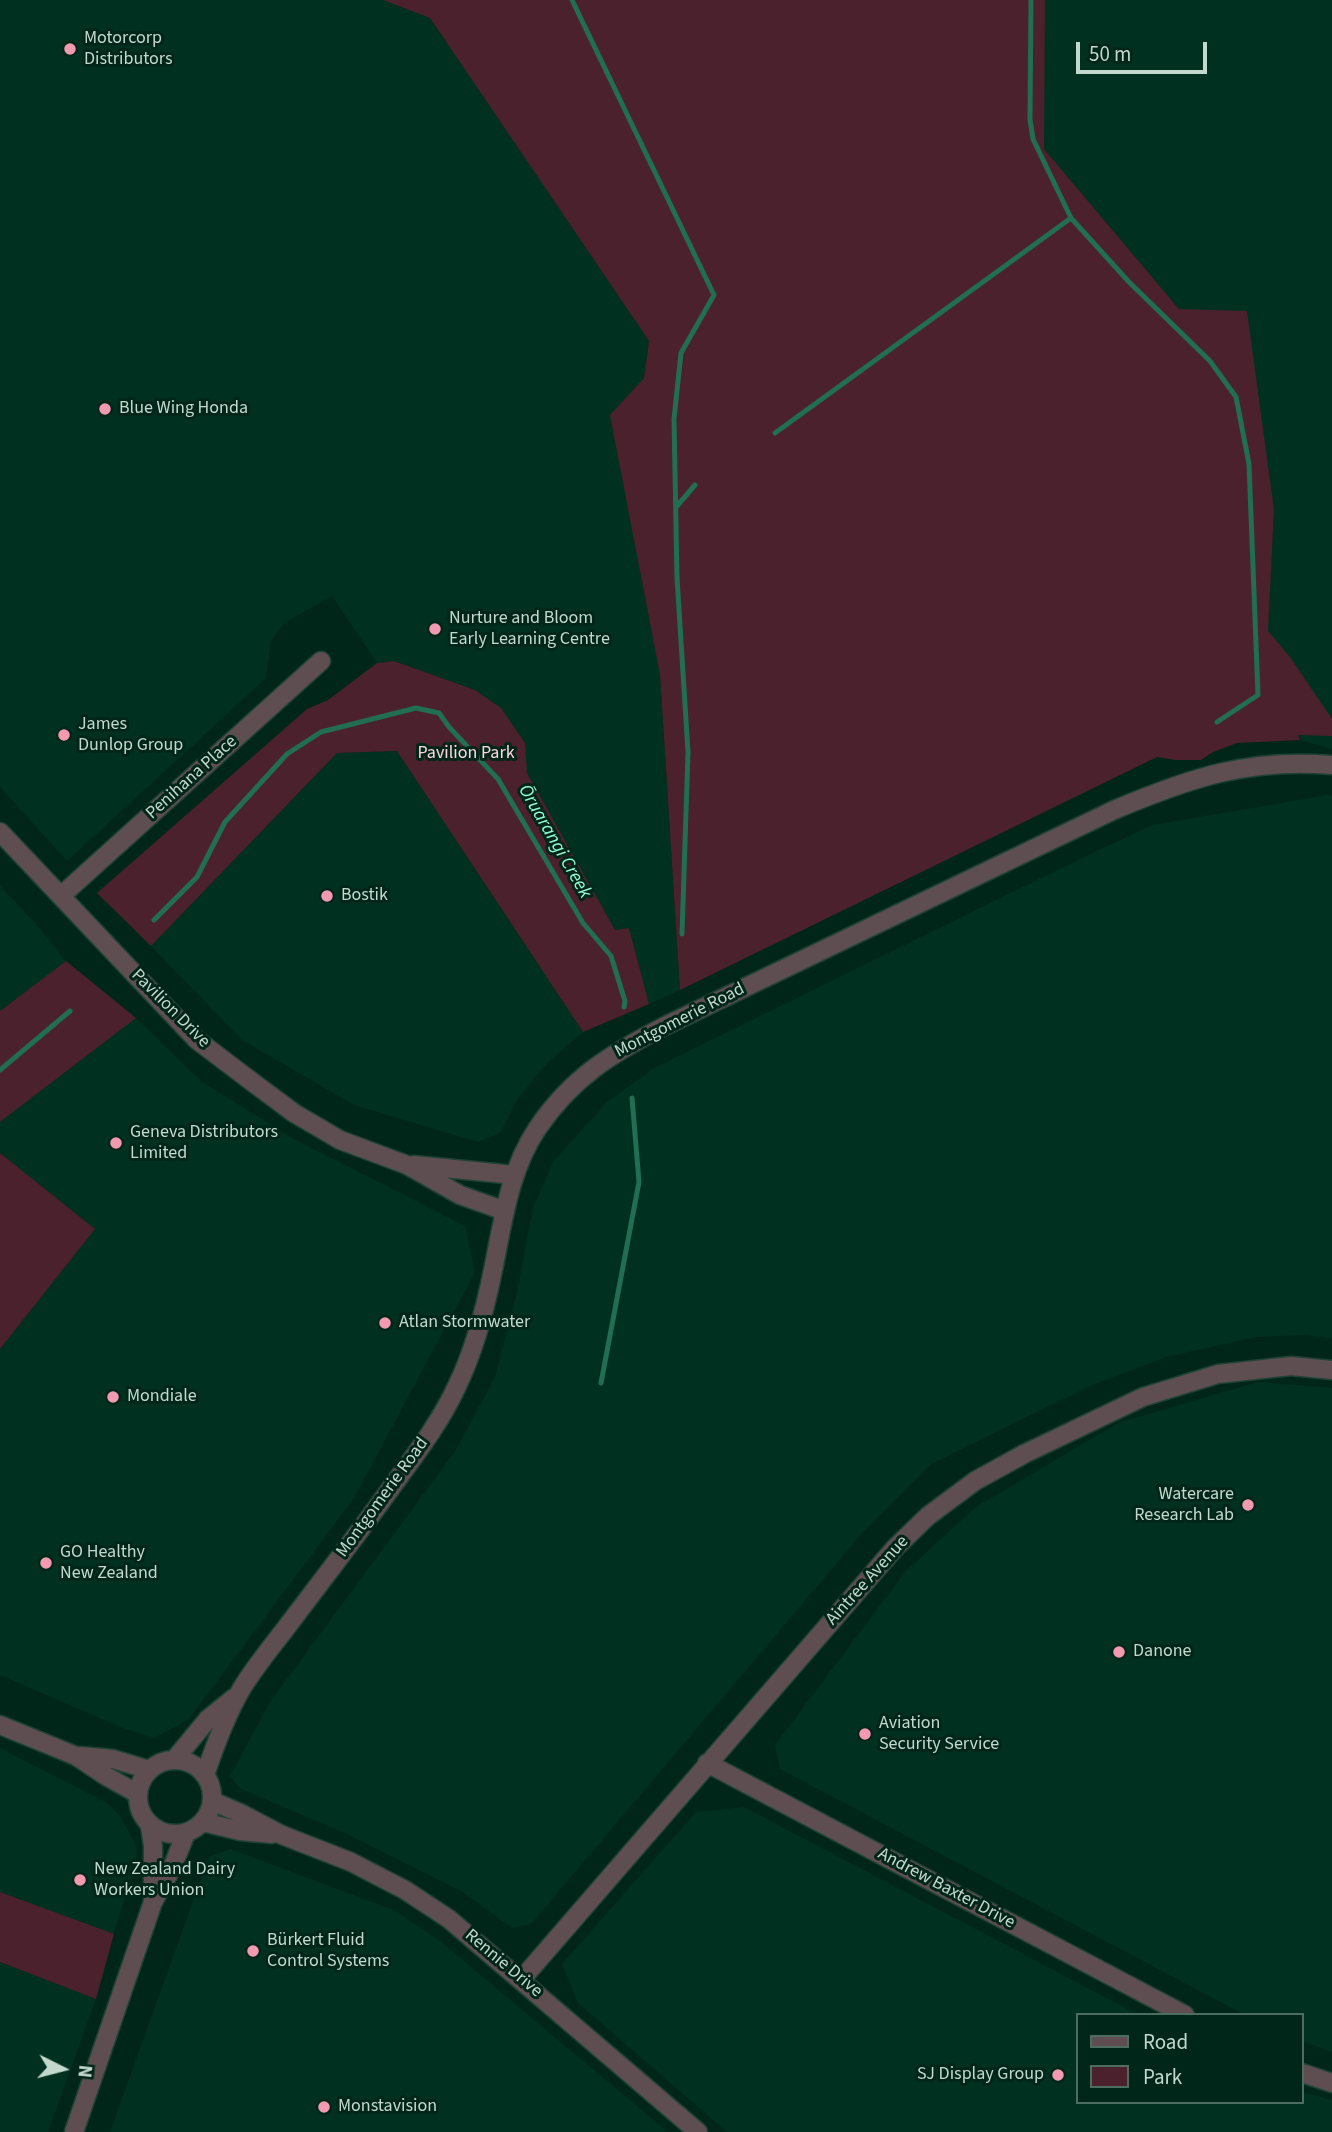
<!DOCTYPE html>
<meta charset="utf-8">
<style>
body{margin:0}
#map{position:relative;width:1332px;height:2132px;overflow:hidden;background:#00261a;font-family:"Source Sans 3",sans-serif}
canvas{display:block}
.legend{position:absolute;left:1076px;top:2013px;width:228px;height:91px;box-sizing:border-box;background:#00261a;border:2px solid #4e6d62;margin:0;padding:9px 12px;list-style:none;font-size:21px;color:#c4d8ce}
.legend li{display:flex;align-items:center;gap:14px;height:35px}
.legend b{width:35px;border:2px solid #4e6d62}
.north{position:absolute;left:28px;top:2034px;width:70px;height:70px;-webkit-text-stroke:5px #00261a;paint-order:stroke;rotate:96deg;font-size:19px;font-weight:700;line-height:28px;text-align:center;color:#c4d8ce}
.north::after{content:'';display:block;margin:auto;width:24px;height:32px;background:#c4d8ce;clip-path:polygon(50% 0,100% 100%,50% 72%,0 100%)}
.scale{position:absolute;left:1076px;top:42px;width:131px;height:32px;box-sizing:border-box;border:4px solid #c4d8ce;border-top:0;padding-left:9px;font-size:21px;line-height:24px;white-space:nowrap;color:#c4d8ce;-webkit-text-stroke:5px #00261a;paint-order:stroke}
</style>
<div id="map">
<canvas width="1332" height="2132"></canvas>
<ul class="legend">
<li><b style="height:9px;background:#5e4e51"></b>Road</li>
<li><b style="height:19px;background:#4a212c"></b>Park</li>
</ul>
<div class="north">N</div>
<div class="scale">50 m</div>
</div>
<script>
const context = document.querySelector('canvas').getContext('2d');
context.lineJoin = 'round';
function paint(path, color) {
  context.fillStyle = color;
  context.fill(path, 'evenodd');
}
function stroke(path, color, width, dash) {
  context.strokeStyle = color;
  context.lineWidth = width;
  context.lineCap = dash ? 'butt' : 'round';
  context.setLineDash(dash || []);
  context.stroke(path);
}
function label(font, color, halo, rows, align = 'center') {
  context.font = font + ' "Source Sans 3",sans-serif';
  context.lineWidth = 6;
  context.setLineDash([]);
  context.textBaseline = 'middle';
  context.strokeStyle = halo;
  context.fillStyle = color;
  for (const [text, x, y, turn = 0] of rows) {
    context.save();
    context.translate(x, y);
    context.rotate((+turn || 0) * Math.PI / 180);
    context.textAlign = isNaN(turn) ? turn : align;
    if (halo) context.strokeText(text, 0, 0);
    context.fillText(text, 0, 0);
    context.restore();
  }
}
const built = new Path2D(`
 M0 0H383L430 18 649 341 644 378 611 415 660 675 680 990 649 1004 629 929 615 930 475 690 394 661 377 663 332 596 286 622 271 640 266 678 67 861 0 787Z
 M1045 0H1332V749L1300 740 1266 663 1274 510 1179 309 1043 149Z
 M397 751 583 1032 547 1063 516 1101 501 1132 478 1142 354 1105 242 1040 151 946 337 753Z
 M1328 795 1332 796V1338L1305 1335 1256 1337 1166 1357 1090 1386 931 1464 863 1532 531 1924 512 1928 461 1891 349 1835 239 1788 230 1776 270 1702 456 1450 495 1377 517 1292 533 1208 553 1162 607 1102 656 1067 1088 855 1153 825Z
 M0 886 35 923 66 961 0 1011Z
 M136 1018 201 1081 292 1138 465 1226 475 1272 354 1498 189 1719 154 1738 118 1726 0 1675V1349L95 1229 0 1153V1122Z
 M1258 1382 1332 1388V2052L1302 2041V2015H1245L780 1769 775 1745 906 1571 976 1507 1118 1423Z
 M0 1748 107 1803 120 1816 136 1845 137 1860 113 1935 0 1893Z
 M744 1807 1139 2015H1078V2102H1302V2092L1332 2100V2132H727L578 2003 562 1964 696 1812Z
 M230 1849 396 1911 440 1941 668 2132H110L209 1857Z
 M0 1962 96 1999 48 2132H0Z`);
const green = new Path2D(`
 M383 0H1045L1044 149 1179 309 1247 311 1274 510 1268 631 1290 657 1332 719V736L1298 735 1300 740 1237 743 1213 752 1201 760H1175L1157 757 680 990 660 675 610 415 644 378 649 341 430 18Z
 M394 661 475 690 501 708 525 743 527 773 615 930 629 928 649 1004 583 1032 397 751 337 753 151 946 97 893 307 709 328 700 377 663Z
 M66 961 136 1018 0 1122V1011Z
 M0 1153 95 1229 0 1349Z
 M0 1892 114 1934 96 1999 0 1962Z`);
const stream = new Path2D(`
 M572 0 714 295 681 353 674 419 677 578 688 752 682 934
 M1031 0 1030 120 1033 139 1071 218 1129 282 1210 361 1236 397 1249 464 1258 695 1217 722
 M775 433 1071 218
 M677 506 695 485
 M154 920 197 877 225 822 287 754 321 732 416 708 439 713 449 727 498 779 583 923 611 956 625 1001 624 1007
 M0 1070 70 1011
 M601 1383 639 1182 632 1098`);
const minor = new Path2D(`
 M0 832 197 1040 251 1081 294 1113 340 1140 407 1165 460 1195 505 1211
 M62 895 321 661
 M414 1165 515 1175
 M0 1725 76 1756 106 1776 138 1794
 M80 1756 113 1759 149 1770
 M707 1763 1185 2015
 M212 1801 242 1814 282 1835 351 1862 405 1890 449 1919 698 2132
 M203 1822 240 1831 272 1834
 M521 1980 895 1548 928 1516 975 1481 1024 1454 1143 1397 1218 1374 1291 1366 1332 1370
 M1302 2073 1332 2083`);
const tertiary = new Path2D(`
 M175 1759 208 1719 234 1698
 M138 1797a37 37 0 1 1 74 0a37 37 0 1 1-74 0Z
 M205 1775C215 1745 226 1715 242 1688 256 1665 274 1644 289 1624 323 1579 358 1534 391 1488 415 1455 440 1423 457 1386 475 1349 485 1310 493 1270 503 1222 509 1171 537 1129 572 1077 612 1053 667 1025L1114 810C1190 778 1248 758 1332 765
 M150 1826 153 1846V1902
 M74 2132 153 1902 172 1868 186 1833`);
const markers = [
 [70,49,7,"#f29ab0"],
 [105,409,7,"#f29ab0"],
 [435,629,7,"#f29ab0"],
 [64,735,7,"#f29ab0"],
 [327,896,7,"#f29ab0"],
 [116,1143,7,"#f29ab0"],
 [385,1323,7,"#f29ab0"],
 [113,1397,7,"#f29ab0"],
 [1248,1505,7,"#f29ab0"],
 [46,1563,7,"#f29ab0"],
 [1119,1652,7,"#f29ab0"],
 [865,1734,7,"#f29ab0"],
 [80,1880,7,"#f29ab0"],
 [253,1951,7,"#f29ab0"],
 [1058,2075,7,"#f29ab0"],
 [324,2107,7,"#f29ab0"]
];
const poiNames = [
 ["Motorcorp",84,39],
 ["Distributors",84,60],
 ["Blue Wing Honda",119,409],
 ["Nurture and Bloom",449,619],
 ["Early Learning Centre",449,640],
 ["James",78,725],
 ["Dunlop Group",78,746],
 ["Bostik",341,896],
 ["Geneva Distributors",130,1133],
 ["Limited",130,1154],
 ["Atlan Stormwater",399,1323],
 ["Mondiale",127,1397],
 ["Watercare",1234,1495,"right"],
 ["Research Lab",1234,1516,"right"],
 ["GO Healthy",60,1553],
 ["New Zealand",60,1574],
 ["Danone",1133,1652],
 ["Aviation",879,1724],
 ["Security Service",879,1745],
 ["New Zealand Dairy",94,1870],
 ["Workers Union",94,1891],
 ["Bürkert Fluid",267,1941],
 ["Control Systems",267,1962],
 ["SJ Display Group",1044,2075,"right"],
 ["Monstavision",338,2107]
];
const parkNames = [
 ["Pavilion Park",466,754]
];
const streetNames = [
 ["Penihana Place",192,778,-42],
 ["Pavilion Drive",170,1009,45],
 ["Montgomerie Road",680,1021,-27],
 ["Montgomerie Road",383,1498,-54],
 ["Aintree Avenue",868,1581,-48],
 ["Andrew Baxter Drive",946,1889,28],
 ["Rennie Drive",503,1964,40]
];
const waterNames = [
 ["Ōruarangi Creek",554,842,60]
];
paint(built, '#003020');
paint(green, '#4a212c');
stroke(stream, '#216e53', 5);
stroke(minor, '#1f4237', 21);
stroke(tertiary, '#1f4237', 21);
stroke(minor, '#5e4e51', 18);
stroke(tertiary, '#5e4e51', 18);
for (const [x, y, r, color] of markers) {
  const dot = new Path2D();
  dot.arc(x, y, r, 0, 2 * Math.PI);
  context.fillStyle = color;
  context.fill(dot);
  stroke(dot, '#00261a', 2.5);
}
label('18px', '#c4d8ce', '#00261a', poiNames, 'left');
label('18px', '#ffd6df', '#00261a', parkNames);
label('18px', '#c4d8ce', '#00261a', streetNames);
label('italic 19px', '#93fdd2', '#00261a', waterNames);
</script>
